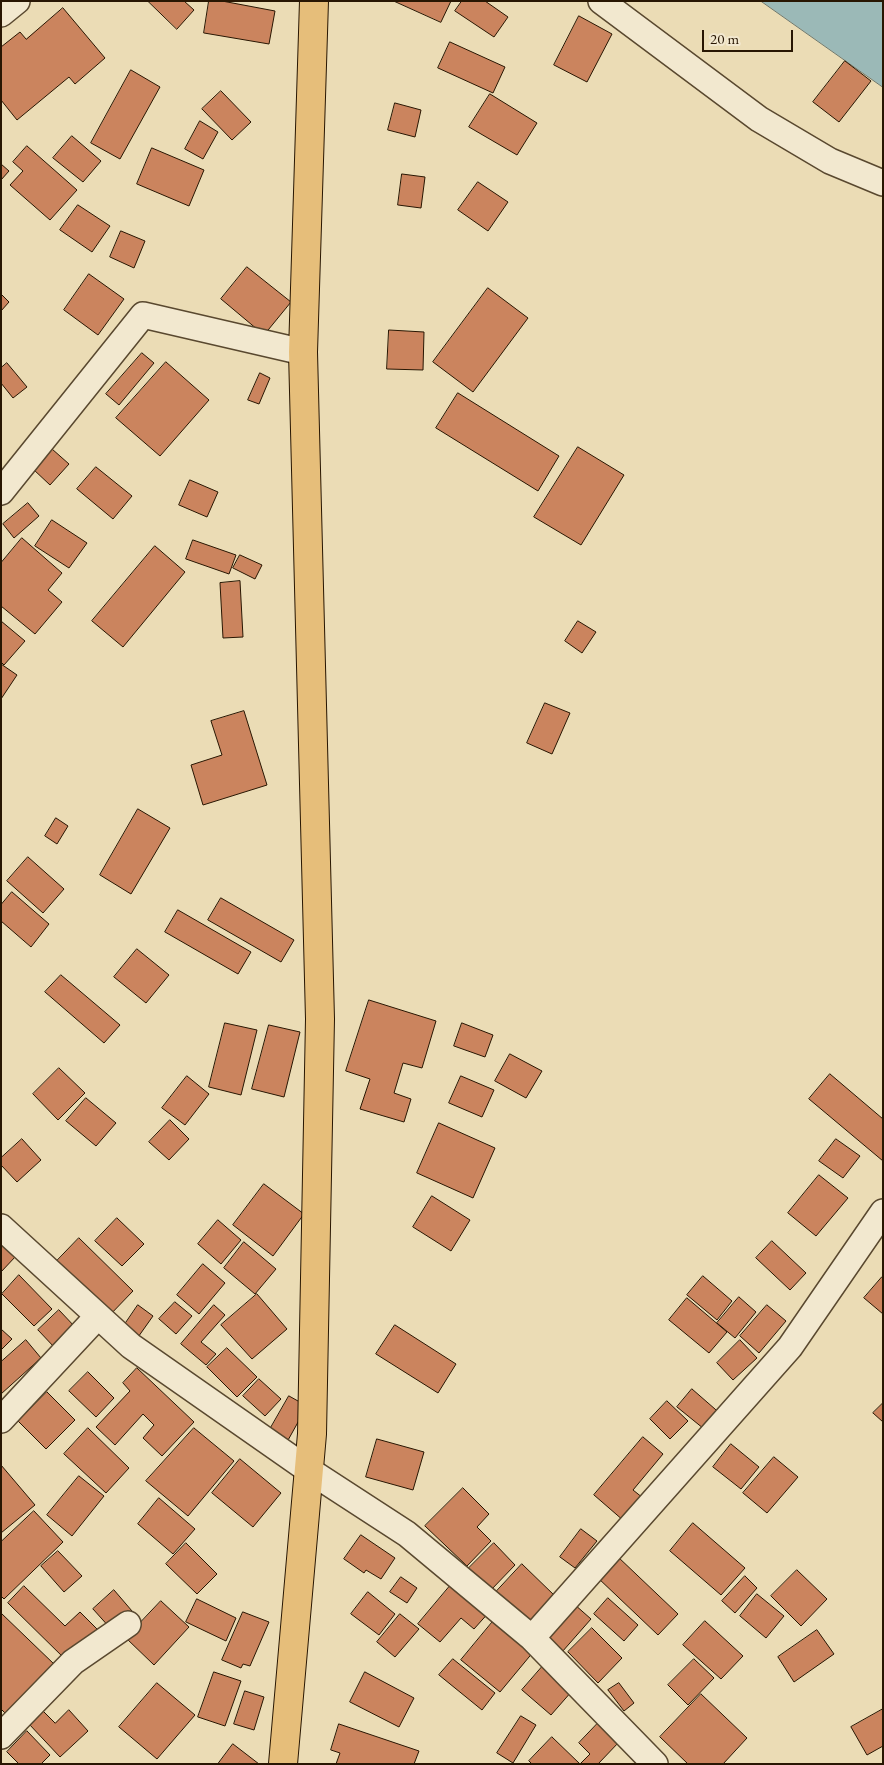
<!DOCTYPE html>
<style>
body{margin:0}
#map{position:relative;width:884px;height:1765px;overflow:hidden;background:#ebdcb5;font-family:"EB Garamond",serif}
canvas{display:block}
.frame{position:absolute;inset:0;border:2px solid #281602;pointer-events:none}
.scale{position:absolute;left:702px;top:30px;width:91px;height:22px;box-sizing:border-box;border:2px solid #281602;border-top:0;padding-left:6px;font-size:15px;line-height:18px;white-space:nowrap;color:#281602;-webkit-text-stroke:4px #f2e8cf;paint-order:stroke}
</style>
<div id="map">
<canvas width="884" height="1765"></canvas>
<div class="frame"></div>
<div class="scale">20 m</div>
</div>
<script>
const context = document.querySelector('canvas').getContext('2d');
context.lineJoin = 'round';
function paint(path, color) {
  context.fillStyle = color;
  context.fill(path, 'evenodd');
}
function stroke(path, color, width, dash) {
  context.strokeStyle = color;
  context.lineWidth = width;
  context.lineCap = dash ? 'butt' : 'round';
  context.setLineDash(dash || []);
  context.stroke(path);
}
const water = new Path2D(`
 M761 1H883V87Z`);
const building = new Path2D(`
 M148 1H184L194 10 177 29Z
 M209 1H222L275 11 269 44 204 33Z
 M394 1H451L441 22Z
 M462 1H485L508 17 494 37 455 11Z
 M63 8 105 58 75 84 69 77 17 120 1 100V47L20 32 26 39Z
 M579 16 612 34 587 82 554 65Z
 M450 42 505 67 493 93 438 68Z
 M845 61 871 81 839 122 813 102Z
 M131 70 160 87 120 159 91 143Z
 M221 91 251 122 232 140 202 109Z
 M490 94 537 123 517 155 469 127Z
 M395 103 421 110 415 137 388 130Z
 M200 121 218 132 203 159 185 149Z
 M72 136 101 161 83 182 53 158Z
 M27 146 77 190 50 220 10 185 23 171 13 162Z
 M152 148 204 170 189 206 137 184Z
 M1 164 9 171 1 180Z
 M402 174 425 177 421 208 398 205Z
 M478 182 508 202 488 231 458 210Z
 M78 205 110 226 92 252 60 230Z
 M121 231 145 241 134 268 110 257Z
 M247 267 291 302 264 335 221 299Z
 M89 274 124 299 98 335 64 310Z
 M488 288 528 318 473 392 433 362Z
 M1 294 9 302 1 311Z
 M389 330 424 332 423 370 387 369Z
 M142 353 154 363 119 405 106 394Z
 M166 362 209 400 160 456 116 418Z
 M7 363 27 387 13 398 1 383V368Z
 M260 373 270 378 259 404 248 400Z
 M458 393 559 456 538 491 436 428Z
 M578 447 624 475 581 545 534 517Z
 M52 449 69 464 50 485 33 469Z
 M96 467 132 496 113 519 77 489Z
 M190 480 218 492 207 517 179 505Z
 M28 503 39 516 14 538 3 524Z
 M52 520 87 543 69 568 35 546Z
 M22 538 62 573 48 590 62 602 35 634 1 606V563Z
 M193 540 236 555 229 574 186 559Z
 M155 546 185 572 123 647 92 621Z
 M240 555 262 565 255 579 233 568Z
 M240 581 243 637 223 638 220 583Z
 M1 621 25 641 4 665 1 662Z
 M578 621 596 632 582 653 565 641Z
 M1 664 17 675 1 699Z
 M545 703 570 713 552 754 527 743Z
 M244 711 267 785 203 805 191 765 222 755 211 721Z
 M138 809 170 828 131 894 100 875Z
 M56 818 68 826 57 844 45 836Z
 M28 857 64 889 43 913 7 881Z
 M12 892 49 924 31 947 1 921V905Z
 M221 898 294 940 281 962 208 920Z
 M178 910 251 952 238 974 165 932Z
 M137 949 169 975 146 1003 114 977Z
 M61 975 120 1025 104 1043 45 992Z
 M369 1000 436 1021 422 1068 403 1063 394 1093 411 1099 404 1122 360 1109 370 1079 346 1071Z
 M225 1023 257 1030 241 1095 209 1087Z
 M462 1023 493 1035 485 1057 454 1046Z
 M269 1025 300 1032 284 1097 252 1089Z
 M510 1054 542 1071 526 1098 495 1081Z
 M59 1068 85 1093 58 1120 33 1094Z
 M830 1074 883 1119V1161L809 1099Z
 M187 1076 209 1094 185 1125 162 1108Z
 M461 1076 494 1090 482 1117 449 1103Z
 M86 1098 116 1123 96 1146 66 1121Z
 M170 1120 189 1139 169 1160 149 1142Z
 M439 1123 495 1148 473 1198 417 1173Z
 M22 1139 41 1160 17 1182 1 1165V1158Z
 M836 1139 860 1156 843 1178 819 1161Z
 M819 1175 848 1198 816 1236 788 1213Z
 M264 1184 304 1214 273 1256 233 1225Z
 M432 1196 470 1220 451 1251 413 1227Z
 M117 1218 144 1244 122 1266 95 1241Z
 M218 1220 241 1240 221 1264 198 1244Z
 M79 1238 133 1291 107 1318 53 1265Z
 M772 1241 806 1273 790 1290 756 1258Z
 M1 1242 16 1256 1 1272Z
 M244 1242 276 1269 255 1294 224 1268Z
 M203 1264 225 1283 199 1314 177 1295Z
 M19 1275 52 1309 34 1326 2 1294Z
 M703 1276 732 1301 717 1320 687 1295Z
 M882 1277H883V1314L864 1298Z
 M257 1294 287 1329 252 1359 221 1325Z
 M739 1297 756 1312 735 1338 717 1323Z
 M687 1298 727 1332 709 1353 669 1320Z
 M175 1302 192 1316 176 1334 159 1319Z
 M138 1305 153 1316 136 1340 121 1330Z
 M214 1305 225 1315 201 1342 216 1354 206 1365 181 1344Z
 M767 1305 786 1321 759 1353 740 1336Z
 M59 1310 76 1328 55 1348 38 1330Z
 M395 1325 456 1364 438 1393 376 1354Z
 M1 1329 12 1339 1 1350Z
 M26 1340 41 1358 1 1394V1362Z
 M740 1340 757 1358 733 1380 717 1363Z
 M227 1348 257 1377 237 1397 207 1367Z
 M137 1368 194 1422 162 1456 143 1438 154 1425 143 1414 115 1445 96 1427 130 1391 123 1383Z
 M88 1372 114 1398 96 1417 69 1391Z
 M259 1379 281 1399 265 1416 243 1396Z
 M692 1389 723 1416 709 1433 677 1407Z
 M47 1392 75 1420 46 1449 18 1421Z
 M289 1396 307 1406 287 1442 269 1431Z
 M667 1401 688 1421 670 1439 650 1419Z
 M883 1403V1422L873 1413Z
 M88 1428 129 1468 106 1493 64 1454Z
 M194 1428 234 1461 188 1516 146 1481Z
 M643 1437 663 1454 633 1490 643 1498 624 1521 594 1495Z
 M377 1439 424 1452 413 1490 366 1477Z
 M731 1444 759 1467 741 1489 713 1467Z
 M774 1457 798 1477 767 1513 743 1493Z
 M240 1459 281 1493 253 1527 212 1493Z
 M1 1465 35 1505 1 1533Z
 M79 1476 104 1496 72 1536 47 1515Z
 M463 1488 489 1514 477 1527 491 1541 467 1566 425 1526Z
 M159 1498 195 1529 173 1554 138 1524Z
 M34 1511 63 1542 4 1599 1 1596V1542Z
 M693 1523 745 1568 721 1595 670 1551Z
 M581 1529 597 1541 575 1568 560 1557Z
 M361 1535 395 1558 381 1579 366 1570 364 1573 344 1559Z
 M186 1543 217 1574 197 1594 166 1564Z
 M494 1543 515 1565 490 1591 468 1569Z
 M58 1551 82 1576 64 1592 41 1566Z
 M617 1556 678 1614 658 1635 597 1577Z
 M522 1564 555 1596 528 1623 496 1592Z
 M797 1570 827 1599 801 1626 771 1596Z
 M745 1576 757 1588 735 1613 722 1601Z
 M401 1577 417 1588 407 1603 390 1592Z
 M455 1580 491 1610 474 1629 461 1618 440 1642 418 1624Z
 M24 1586 65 1626 80 1612 97 1629 66 1660 8 1603Z
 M114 1590 132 1611 111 1629 93 1609Z
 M368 1592 395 1614 379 1635 351 1614Z
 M757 1594 784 1616 766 1638 740 1616Z
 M608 1598 638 1625 624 1641 594 1614Z
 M197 1599 236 1618 226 1641 186 1622Z
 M161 1601 189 1627 154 1665 126 1638Z
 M574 1604 591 1619 562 1652 545 1637Z
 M243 1612 269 1622 250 1666 243 1664 241 1668 222 1660Z
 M1 1613 55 1665 7 1715 1 1709Z
 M400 1614 419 1629 395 1657 377 1642Z
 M495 1619 534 1651 500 1692 461 1660Z
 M705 1621 743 1656 721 1679 683 1645Z
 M592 1628 622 1658 598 1683 568 1652Z
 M817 1630 834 1654 794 1682 778 1657Z
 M453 1659 495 1693 482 1710 439 1675Z
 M694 1659 714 1678 688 1705 668 1685Z
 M542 1667 572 1691 551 1715 522 1690Z
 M214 1672 241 1681 225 1726 198 1717Z
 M365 1672 414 1698 399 1727 350 1702Z
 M157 1683 195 1715 157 1759 119 1727Z
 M619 1683 634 1703 624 1711 608 1690Z
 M245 1691 264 1697 254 1730 234 1724Z
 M701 1694 747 1738 723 1764H688L660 1737Z
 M883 1709V1746L867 1755 851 1727Z
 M69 1710 88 1731 60 1757 29 1724 43 1711 55 1723Z
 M521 1716 536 1725 513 1763 497 1753Z
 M600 1721 620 1741 598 1764H580L590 1754 579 1743Z
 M339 1724 419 1751 414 1764H336L340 1753 331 1750Z
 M27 1731 50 1755 41 1764H19L7 1752Z
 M552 1737 580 1764H532L529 1761Z
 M233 1744 259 1764H218Z`);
const street = new Path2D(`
 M601 1 759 119 830 161 883 183
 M1 14 17 1
 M1 492 143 315 303 352
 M1 1227 131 1346 307 1469 407 1534 532 1638 655 1764
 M1 1420 98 1316
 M532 1638 790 1347 883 1212
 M1 1736 73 1662 128 1624`);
const primary = new Path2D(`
 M283 1764 312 1434 320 1019 303 352 314 1`);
paint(water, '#9bb9b7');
stroke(water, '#6d786f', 1);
paint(building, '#cb845e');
stroke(building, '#281602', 1);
stroke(street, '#59482f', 28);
stroke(primary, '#281602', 30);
stroke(street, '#f2e8cf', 25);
stroke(primary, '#e6be7a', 28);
</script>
